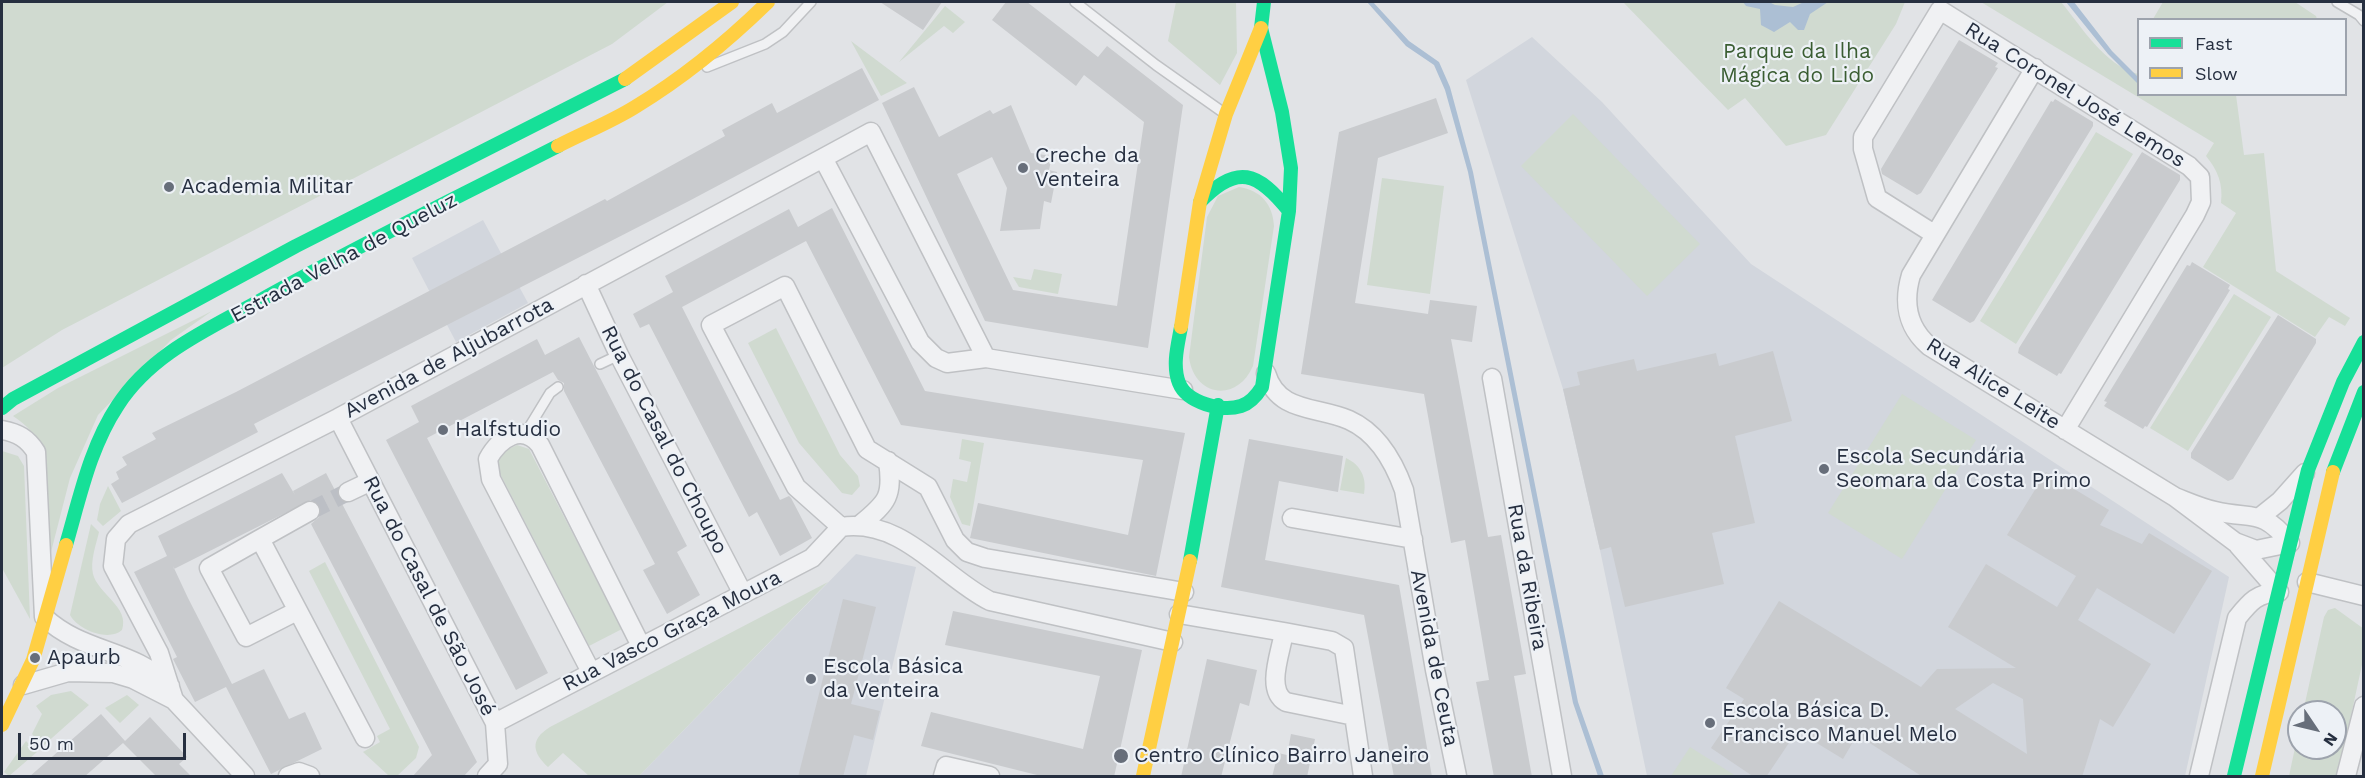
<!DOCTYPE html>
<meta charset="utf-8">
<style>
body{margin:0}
#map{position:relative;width:2365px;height:778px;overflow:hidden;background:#e1e3e6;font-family:"Work Sans",sans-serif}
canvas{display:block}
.frame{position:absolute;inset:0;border:3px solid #262f40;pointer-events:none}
.legend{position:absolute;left:2137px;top:18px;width:210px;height:78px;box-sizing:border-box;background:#edf1f6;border:2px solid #9da3ad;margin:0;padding:8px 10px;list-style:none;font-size:18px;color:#262f40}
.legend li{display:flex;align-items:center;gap:12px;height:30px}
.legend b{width:30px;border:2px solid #9da3ad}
.north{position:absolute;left:2287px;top:700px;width:60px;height:60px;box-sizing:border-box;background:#edf1f6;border:2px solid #9da3ad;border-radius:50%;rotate:125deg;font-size:16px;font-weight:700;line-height:24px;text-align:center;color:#262f40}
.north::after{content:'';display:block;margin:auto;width:21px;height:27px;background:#676e7a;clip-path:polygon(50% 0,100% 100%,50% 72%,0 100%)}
.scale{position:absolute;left:18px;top:733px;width:168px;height:27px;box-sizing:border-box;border:3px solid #262f40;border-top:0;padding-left:8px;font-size:18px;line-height:21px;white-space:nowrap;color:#262f40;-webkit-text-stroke:4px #edf1f6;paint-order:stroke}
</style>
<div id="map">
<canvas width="2365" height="778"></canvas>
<div class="frame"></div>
<ul class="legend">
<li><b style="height:8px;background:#16e098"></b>Fast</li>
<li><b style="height:8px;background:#ffcf43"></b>Slow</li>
</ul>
<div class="north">N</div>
<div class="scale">50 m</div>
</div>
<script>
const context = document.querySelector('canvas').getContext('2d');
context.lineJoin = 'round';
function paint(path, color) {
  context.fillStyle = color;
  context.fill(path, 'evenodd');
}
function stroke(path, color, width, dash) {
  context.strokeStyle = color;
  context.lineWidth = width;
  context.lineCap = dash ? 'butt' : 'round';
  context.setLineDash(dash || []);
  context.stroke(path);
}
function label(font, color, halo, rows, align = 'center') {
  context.font = font + ' "Work Sans",sans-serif';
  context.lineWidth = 4.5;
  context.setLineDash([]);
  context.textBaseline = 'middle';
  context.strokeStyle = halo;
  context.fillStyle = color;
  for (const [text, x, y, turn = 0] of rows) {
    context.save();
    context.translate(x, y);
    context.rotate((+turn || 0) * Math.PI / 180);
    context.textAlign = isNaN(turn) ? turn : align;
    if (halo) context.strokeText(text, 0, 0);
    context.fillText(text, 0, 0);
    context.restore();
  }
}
const built = new Path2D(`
 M1532 37 1602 102 1751 264 2229 577 2185 776H1647L1600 550 1563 389 1466 80Z
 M483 220 528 303 456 342 412 258Z
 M856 554 916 567 866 776H639Z`);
const green = new Path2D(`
 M2 2H668L612 44 62 330 2 368Z
 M1176 2H1236L1237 53 1220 85 1168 41Z
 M1623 2H1905L1896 24 1826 135 1786 146 1745 98 1728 110Z
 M1981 2H2061C2082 27 2104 65 2138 74V94L2236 95 2244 155 2264 153 2276 271 2350 318 2345 326 2329 317 2315 337 2203 267 2236 213 2221 203C2223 183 2218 171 2206 156L2214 143Z
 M2163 2H2295L2316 16 2317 19H2153Z
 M945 6 965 22 953 33 944 26 899 62Z
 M851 41 907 83 881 96Z
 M1573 114 1700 244 1647 296 1521 166Z
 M2096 132 2133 154 2016 344 1980 321Z
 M1382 178 1444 186 1430 294 1367 285Z
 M1239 187C1261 190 1273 205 1274 226L1253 366C1237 403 1194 397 1189 357L1207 217 1218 196Z
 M1034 269 1062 274 1058 294 1019 287 1013 277 1031 280Z
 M2234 294 2271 317 2188 451 2150 428Z
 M212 311 171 340 98 415 70 478 51 552 46 553 43 452C36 435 28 426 13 416L58 388Z
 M776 328 840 455 858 476 860 486 852 495 842 493 799 443 748 343Z
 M1902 394 1976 440 1902 559 1828 513Z
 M962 439 984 443 970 526 962 524 950 497 953 479 967 482 971 462 959 459Z
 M517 445 529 449 622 629 589 646 496 466 500 453Z
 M2 451 18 456 24 466 30 619 2 568Z
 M1346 458C1361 465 1367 478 1364 494L1340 490Z
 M108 486 121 511 103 526 97 520 100 504Z
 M91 524 99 532C96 545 90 561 93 574 98 594 130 607 122 630 109 642 78 630 70 615Z
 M325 562 419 747 416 758 397 776H389L363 752 380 742 377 736 390 729 309 571Z
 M828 582 639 776H589L563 753 548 767C533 753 529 740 550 727Z
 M2335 608 2364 629 2363 660 2338 776H2289L2299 729V748H2335V712H2303L2324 617 2328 610Z
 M71 691 89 705 43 746 32 734 42 714 36 706 51 695Z
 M127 695 139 705 120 723 105 708Z
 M26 741 37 752 9 776 4 772Z
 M1690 747 1736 776H1671Z`);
const water = new Path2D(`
 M1367 2H1373L1409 41 1439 62 1450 87 1473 172 1578 702 1604 776H1598L1573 703 1468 172 1445 90 1434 65 1406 46Z
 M1743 2H1769L1775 5 1793 7 1804 2H1828L1810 14 1804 30H1798L1790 22 1774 32 1761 25 1760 9 1746 6Z
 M2066 2H2074L2112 51 2138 77V84L2108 54Z`);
const building = new Path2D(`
 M880 2H942L923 30Z
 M1006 2H1027L1098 57 1107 46 1183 105 1148 348 985 321 882 103 914 87 939 137 990 110 993 114 1011 105 1031 153 1052 156 1049 170 1057 172 1051 203 1044 201 1040 229 1000 231 1007 188 992 157 957 174 1013 290 1117 306 1144 122 1084 75 1076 86 992 20Z
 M1959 40 1998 63 1995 67 1998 68 1921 193 1917 195 1882 174 1881 169Z
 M862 68 879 100 689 201 254 424 258 432 122 503 111 484 119 479 116 472 127 465 122 457 156 439 152 433 236 392 605 199 607 201 725 136 722 130 772 103 777 113Z
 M1436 98 1448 133 1378 158 1355 303 1428 314 1430 300 1477 306 1472 342 1451 339 1488 537 1501 535 1526 674 1514 676 1532 777H1494L1476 682 1489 680 1465 540 1451 543 1424 394 1301 374 1339 132Z
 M2055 99 2093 122V126L1974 321 1970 323 1932 300 2051 101 2053 102Z
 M2142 152 2180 175V180L2061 374 2059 373 2057 376 2018 353 2019 348Z
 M832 208 925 391 1185 433 1156 576 970 538 978 503 1128 535 1143 460 901 425 806 241 682 307 780 500 789 496 791 498 812 538 780 556 757 512 749 517 649 324 640 328 633 314 673 292 665 276 789 209 798 227Z
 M2192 262 2230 285 2228 289 2230 290 2147 427 2145 426 2143 429 2104 406 2107 402 2104 401 2187 265 2190 266Z
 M2278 315 2316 339V343L2233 479 2228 481 2191 458V453Z
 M579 337 687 546 677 552 700 595 667 614 643 570 655 564 564 391V383L558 380 553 372 427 438 548 673 516 690 386 440 419 422 411 406 537 339 545 355Z
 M1773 351 1792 421 1735 436 1755 523 1712 533 1724 584 1625 607 1611 547 1600 550 1563 389 1580 385 1577 372 1634 359 1637 371 1716 353 1719 366Z
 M1249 439 1343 456 1338 492 1279 481 1265 560 1399 585 1432 777H1394L1364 615 1221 587Z
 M2046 472 2109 510 2100 525 2142 544 2149 533 2212 571 2174 634 2097 588 2078 620 2151 664 2113 727 2100 719 2082 777H1923L1857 735 1843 759 1797 731 1766 777H1754L1711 748 1744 699 1726 688 1779 601 1921 687 1937 669 2016 668 1948 627 1986 564 2057 607 2076 576 2007 535ZM1993 683 2023 699 2027 754 1955 709Z
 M282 473 295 495 293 491 326 473 477 762 463 777H412L432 755 311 524 319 517 321 511 316 502 311 500 174 569 173 566 188 598 232 684 264 669 289 719 305 712 322 749 271 774 226 687 195 702 173 659 177 657 134 572 167 556 158 536Z
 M843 599 876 607 851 704 880 711 873 740 854 735 843 777H798Z
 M953 611 1142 650 1114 777H1045L921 746 931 712 1083 749 1100 676 945 645Z
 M1207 659 1257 670 1249 706 1240 703 1221 777H1181Z
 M101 714 125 741 150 717 187 757 179 764 192 777H157L123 743 84 777H29Z
 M1291 734 1315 739 1307 777H1272L1278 753 1287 755Z`);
const streetTunnel = new Path2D(`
 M310 511 348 492`);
const lane = new Path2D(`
 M1075 2 1156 65 1224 113
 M2337 2 2359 15 2364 21
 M707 67 765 44 783 32 811 2
 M600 364 619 355
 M525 434 550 393 558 387`);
const street = new Path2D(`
 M2035 68 1911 275C1903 302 1907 327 1929 346L2175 497 2235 542 2256 550 2290 543C2262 508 2254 520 2215 511 2201 508 2188 502 2175 497
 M823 158 871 132 986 358
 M1934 234 1877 198 1863 149V137L1940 10 2189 166 2200 177 2201 202 2195 215 2065 430
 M586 284 619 355 743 594
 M1266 373C1278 413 1316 406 1349 420 1378 433 1394 462 1404 490L1435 670 1457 776
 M1492 378 1562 776
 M338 418 495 723 498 764 487 776
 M2 430C18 433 27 438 36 452L44 617C84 654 132 648 170 686
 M348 492 369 482
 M310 511 260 539 365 738
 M2260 517 2280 501 2305 473
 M1292 518 1413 539
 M861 524C888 502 893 496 888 461
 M260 539 209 568 246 637 297 611
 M2238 545 2279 592
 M2307 582 2364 596
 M1179 614 1284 632C1281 652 1265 690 1286 702L1354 716
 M1284 632 1332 641 1344 648 1363 776
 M1173 642 990 601C941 576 903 518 841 527L796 487 711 325 785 286 867 449 928 487 955 540 967 552 985 558 1184 592
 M591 672 491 479 488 459C499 439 522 422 540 445L641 646
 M23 685 68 672 113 673 133 679 174 700 245 776
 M174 700 159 653 113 566 116 539 129 524 338 418 823 158 920 342 936 358 947 363 986 358 1183 390
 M495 723 812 558 841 527
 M288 776 299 772 310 776
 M943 776 946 766 990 776
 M2199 776 2237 618C2250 602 2257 593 2279 592
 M2346 776 2364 706`);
const fast = new Path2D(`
 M1200 202C1237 163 1258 172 1289 211
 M1181 327C1178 344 1172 365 1179 383 1187 403 1222 412 1241 406 1251 403 1257 395 1262 387L1289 211 1291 168 1282 112 1261 28 1264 2
 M2 408 13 399 296 246 625 79
 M2333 472 2364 392
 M66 545C80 497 90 447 118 405 151 354 207 330 259 301 357 246 458 197 558 146
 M1190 561 1218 405
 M2234 776 2308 470 2343 382 2364 342`);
const slow = new Path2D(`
 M625 79 732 2
 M558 146C583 133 611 122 635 107 683 78 728 41 768 2
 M1181 327 1200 202 1226 114 1261 28
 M2 725 33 660 66 545
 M1143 776 1190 561
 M2262 776 2333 472`);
const markers = [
 [1023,168,6,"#676e7a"],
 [169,187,6,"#676e7a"],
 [443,430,6,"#676e7a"],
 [1824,469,6,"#676e7a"],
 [35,658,6,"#676e7a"],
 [811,679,6,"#676e7a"],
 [1710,723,6,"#676e7a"],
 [1121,756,8,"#676e7a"]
];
const parkNames = [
 ["Parque da Ilha",1797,52],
 ["Mágica do Lido",1797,76]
];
const streetNames = [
 ["Rua Coronel José Lemos",2075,95,32],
 ["Estrada Velha de Queluz",344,258,-28],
 ["Avenida de Aljubarrota",449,358,-28],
 ["Rua Alice Leite",1993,384,32],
 ["Rua do Casal do Choupo",664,440,63],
 ["Rua da Ribeira",1527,577,80],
 ["Rua do Casal de São José",429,596,63],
 ["Rua Vasco Graça Moura",672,631,-27],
 ["Avenida de Ceuta",1434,658,79]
];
const poiNames = [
 ["Creche da",1035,156],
 ["Venteira",1035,180],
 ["Academia Militar",181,187],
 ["Halfstudio",455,430],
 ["Escola Secundária",1836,457],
 ["Seomara da Costa Primo",1836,481],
 ["Apaurb",47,658],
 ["Escola Básica",823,667],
 ["da Venteira",823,691],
 ["Escola Básica D.",1722,711],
 ["Francisco Manuel Melo",1722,735],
 ["Centro Clínico Bairro Janeiro",1134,756]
];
paint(built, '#d2d6dd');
paint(green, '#d0dad0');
paint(water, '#acbfd4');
paint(building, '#c9cbce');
stroke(streetTunnel, '#bcbfc5', 18, [18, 9]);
stroke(lane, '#bfc1c4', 12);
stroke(street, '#bfc1c4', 21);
stroke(lane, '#f0f1f3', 9);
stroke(street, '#f0f1f3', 18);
stroke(fast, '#16e098', 14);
stroke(slow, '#ffcf43', 14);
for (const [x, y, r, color] of markers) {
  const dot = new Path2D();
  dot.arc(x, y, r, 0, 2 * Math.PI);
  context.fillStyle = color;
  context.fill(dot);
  stroke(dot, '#edf1f6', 2);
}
label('21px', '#3a5d32', '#edf1f6', parkNames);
label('21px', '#262f40', '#edf1f6', streetNames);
label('21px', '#262f40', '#edf1f6', poiNames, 'left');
</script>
